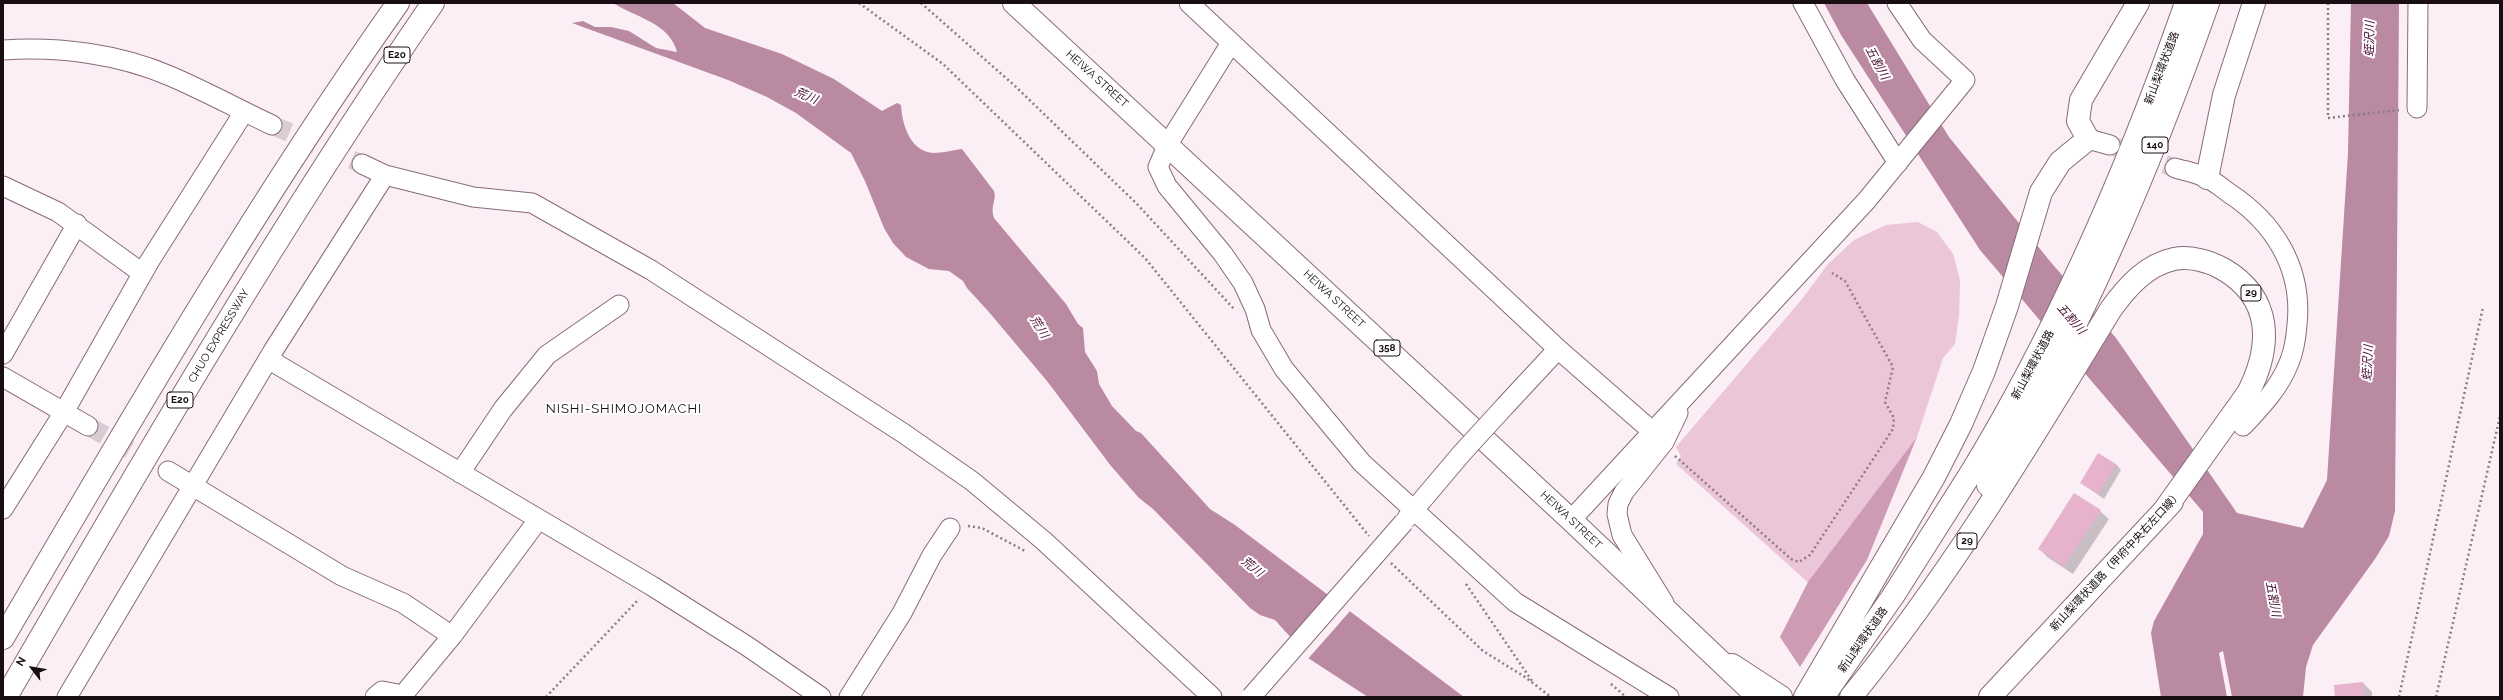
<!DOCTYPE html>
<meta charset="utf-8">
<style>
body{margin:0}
#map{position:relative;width:2503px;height:700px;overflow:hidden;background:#fceef5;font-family:Raleway,sans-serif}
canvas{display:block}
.frame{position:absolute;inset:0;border:4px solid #190e14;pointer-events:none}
.north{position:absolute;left:12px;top:648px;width:40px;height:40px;-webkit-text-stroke:3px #fff;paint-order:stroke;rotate:301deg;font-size:11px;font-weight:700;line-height:16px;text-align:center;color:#190e14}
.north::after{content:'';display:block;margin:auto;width:14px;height:18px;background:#190e14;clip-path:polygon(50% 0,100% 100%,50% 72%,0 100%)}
</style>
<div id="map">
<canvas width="2503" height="700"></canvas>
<div class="frame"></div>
<div class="north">N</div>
</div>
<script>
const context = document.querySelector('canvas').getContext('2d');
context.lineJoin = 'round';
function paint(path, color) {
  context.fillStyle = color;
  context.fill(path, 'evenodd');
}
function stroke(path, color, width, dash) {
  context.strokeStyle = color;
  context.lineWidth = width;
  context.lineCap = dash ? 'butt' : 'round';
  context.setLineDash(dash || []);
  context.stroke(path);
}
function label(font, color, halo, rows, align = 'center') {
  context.font = font + ' Raleway,"Noto Sans JP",sans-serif';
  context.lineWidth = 4;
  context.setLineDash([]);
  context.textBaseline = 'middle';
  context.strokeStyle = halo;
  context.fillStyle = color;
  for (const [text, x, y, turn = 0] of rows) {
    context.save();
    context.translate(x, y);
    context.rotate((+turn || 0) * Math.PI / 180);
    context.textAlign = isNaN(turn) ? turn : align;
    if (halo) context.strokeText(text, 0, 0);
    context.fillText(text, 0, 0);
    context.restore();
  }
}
const green = new Path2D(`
 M1918 222 1937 232 1953 254 1960 280 1959 316 1955 344 1943 358 1917 437 1811 585 1676 464 1681 456 1676 447 1802 299 1828 264 1854 240 1886 225Z`);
const forest = new Path2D(`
 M1917 437 1867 560 1800 667 1780 637 1808 582Z`);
const water = new Path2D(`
 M613 3H673L705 28 782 54 834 79 882 111 897 103 901 105C902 124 910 152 934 153 943 153 953 150 962 149L994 191C997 201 990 204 994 218L1066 304 1078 324 1083 328 1085 352 1097 371 1099 384 1112 406 1136 431 1141 433 1210 509 1235 525 1464 697H1368L1291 647 1292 639 1275 620 1260 615 1250 608 1153 509 1139 498 1111 466 1047 381 988 311 967 288 963 281 949 271 929 269 906 257 893 243 884 228 865 181 851 153 796 113 767 97 728 80 572 23 583 21 595 27H611L629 31 656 48 677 52C670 23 635 17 613 3Z
 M1824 3H1867L1949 137 2049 260 2116 338 2237 513 2303 528 2327 480 2348 153 2351 3H2399L2395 511 2389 536 2375 559 2313 645 2306 667 2303 697H2232L2223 651 2219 653 2227 697H2161L2151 633 2154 621 2203 534V512L1980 250 1841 35Z`);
const pier = new Path2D(`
 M1329 593 1351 610 1307 660 1289 648Z`);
const shadow = new Path2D(`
 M2116 464 2121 470 2104 499 2081 483Z
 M2100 511 2109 519 2073 574 2047 557 2039 548Z
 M2363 683 2372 692V697H2336Z`);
const building = new Path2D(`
 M2098 453 2116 464 2098 494 2080 483Z
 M2074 493 2101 510 2064 566 2038 549Z
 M2363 682 2365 697H2335L2334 685Z`);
const minorTunnel = new Path2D(`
 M272 125 362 164
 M2110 145 2175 168
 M88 426 168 471`);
const path = new Path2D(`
 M859 3 943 64 1145 258 1369 536
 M921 3 1015 86 1137 204 1234 309
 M2328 3V118L2399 110
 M1675 456 1791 559 1799 562 1810 555 1893 429 1894 418 1885 402 1893 367 1845 281 1832 273
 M968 526 982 528 1025 551
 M1391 563 1483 651 1525 677 1551 697
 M1466 584 1532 681
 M1611 684 1626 697
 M546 697 639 599
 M2399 697 2483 307
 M2436 697 2500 416`);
const minor = new Path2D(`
 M1189 3 1558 349 1653 432
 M1803 3 1845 80 1898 163
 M1231 43 1168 144 1158 167 1167 186 1223 254 1243 283 1255 309 1261 330 1284 369 1362 463 1515 602 1669 697
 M3 50C58 46 119 54 170 76 205 91 238 109 272 125
 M2417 108 2418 3
 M2088 139 2110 145
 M362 164 385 175 473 197 532 203 651 270 903 433 972 481 1044 541 1212 697
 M2175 168C2185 171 2197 173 2207 178 2214 181 2222 188 2229 193 2275 223 2303 269 2297 325 2296 338 2294 351 2289 363 2279 388 2261 407 2243 426
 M3 186 58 212 142 273
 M3 354 77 224
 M268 359 652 586 747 646 821 697
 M3 377 88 426
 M1505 406 1558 349
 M168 471 342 576 403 603 452 636
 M460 473 503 409 547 355 619 305
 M3 509 64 412 149 262 244 112
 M1407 518 1462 453
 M1571 520 1867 200 1965 80 1922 40 1897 3
 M1664 603 1622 535 1617 514 1618 504 1624 492 1664 442 1678 413
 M67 697 273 351 385 175
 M375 697 382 691 403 695 452 636 538 520
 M849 697 902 613 932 555 950 528`);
const major = new Path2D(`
 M1732 665 1781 697
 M1805 697 1934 477 1961 424 1984 371 2007 306 2041 192 2060 162 2088 139
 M1823 697 1893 596 1971 473
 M1851 697C1950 576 2030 442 2111 309 2127 287 2146 265 2174 259 2190 256 2209 261 2223 269 2273 298 2272 346 2248 393L2163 512
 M1990 697 2172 502`);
const highway = new Path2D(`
 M1014 3 1571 520 1758 697
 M2088 139 2078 121 2081 100 2138 3
 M2207 178 2224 95 2254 3
 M1971 473C2061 325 2129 166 2186 3
 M1988 485C2080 333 2149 170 2208 3
 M3 638C129 423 254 207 398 3
 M6 697C142 462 279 227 433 3`);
const minorBridge = new Path2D(`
 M1462 453 1505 406
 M1251 697 1404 522`);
const shields = [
 [397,55,26],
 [2155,145,26],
 [2251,293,20],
 [1387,348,26],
 [180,400,26],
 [1967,541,20]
];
const shieldNames = [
 ["E20",397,55],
 ["140",2155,145],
 ["29",2251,293],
 ["358",1387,348],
 ["E20",180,400],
 ["29",1967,541]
];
const streetNames = [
 ["新山梨環状道路",2162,68,-69],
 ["HEIWA STREET",1097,79,42],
 ["HEIWA STREET",1334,299,43],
 ["CHUO EXPRESSWAY",219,336,-59],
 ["新山梨環状道路",2033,365,-62],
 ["HEIWA STREET",1571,520,43],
 ["新山梨環状道路（甲府中央右左口線）",2116,561,-47],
 ["新山梨環状道路",1863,640,-55]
];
const waterNames = [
 ["蛭沢川",2370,39,-89],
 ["五割川",1877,63,62],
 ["荒川",806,96,23],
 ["五割川",2071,319,49],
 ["荒川",1039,327,58],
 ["蛭沢川",2368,363,-87],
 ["荒川",1252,567,39],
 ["五割川",2273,599,79]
];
const quarterNames = [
 ["NISHI-SHIMOJOMACHI",624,409]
];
paint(green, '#ebc6d8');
paint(forest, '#ce9bb5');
paint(water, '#ba89a2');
paint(pier, '#fceef5');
paint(shadow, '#0003');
paint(building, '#e6b2cc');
stroke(minorTunnel, '#daccd3', 19, [19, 10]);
stroke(minor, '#886b7a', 21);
stroke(major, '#886b7a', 24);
stroke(highway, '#886b7a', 24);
stroke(path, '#897c83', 2.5, [2, 3]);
stroke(minor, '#fff', 19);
stroke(major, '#fff', 22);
stroke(highway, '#fff', 22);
stroke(minorBridge, '#886b7a', 21, []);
stroke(minorBridge, '#fff', 19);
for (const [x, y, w] of shields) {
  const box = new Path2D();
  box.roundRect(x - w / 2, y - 8, w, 16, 3);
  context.fillStyle = '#fff';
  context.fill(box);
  stroke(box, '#190e14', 1);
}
label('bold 10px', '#190e14', null, shieldNames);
label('11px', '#190e14', '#fff', streetNames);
label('italic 12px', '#4d1135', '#fff', waterNames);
context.letterSpacing = '1px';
label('13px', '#190e14', '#fff', quarterNames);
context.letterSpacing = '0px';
</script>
